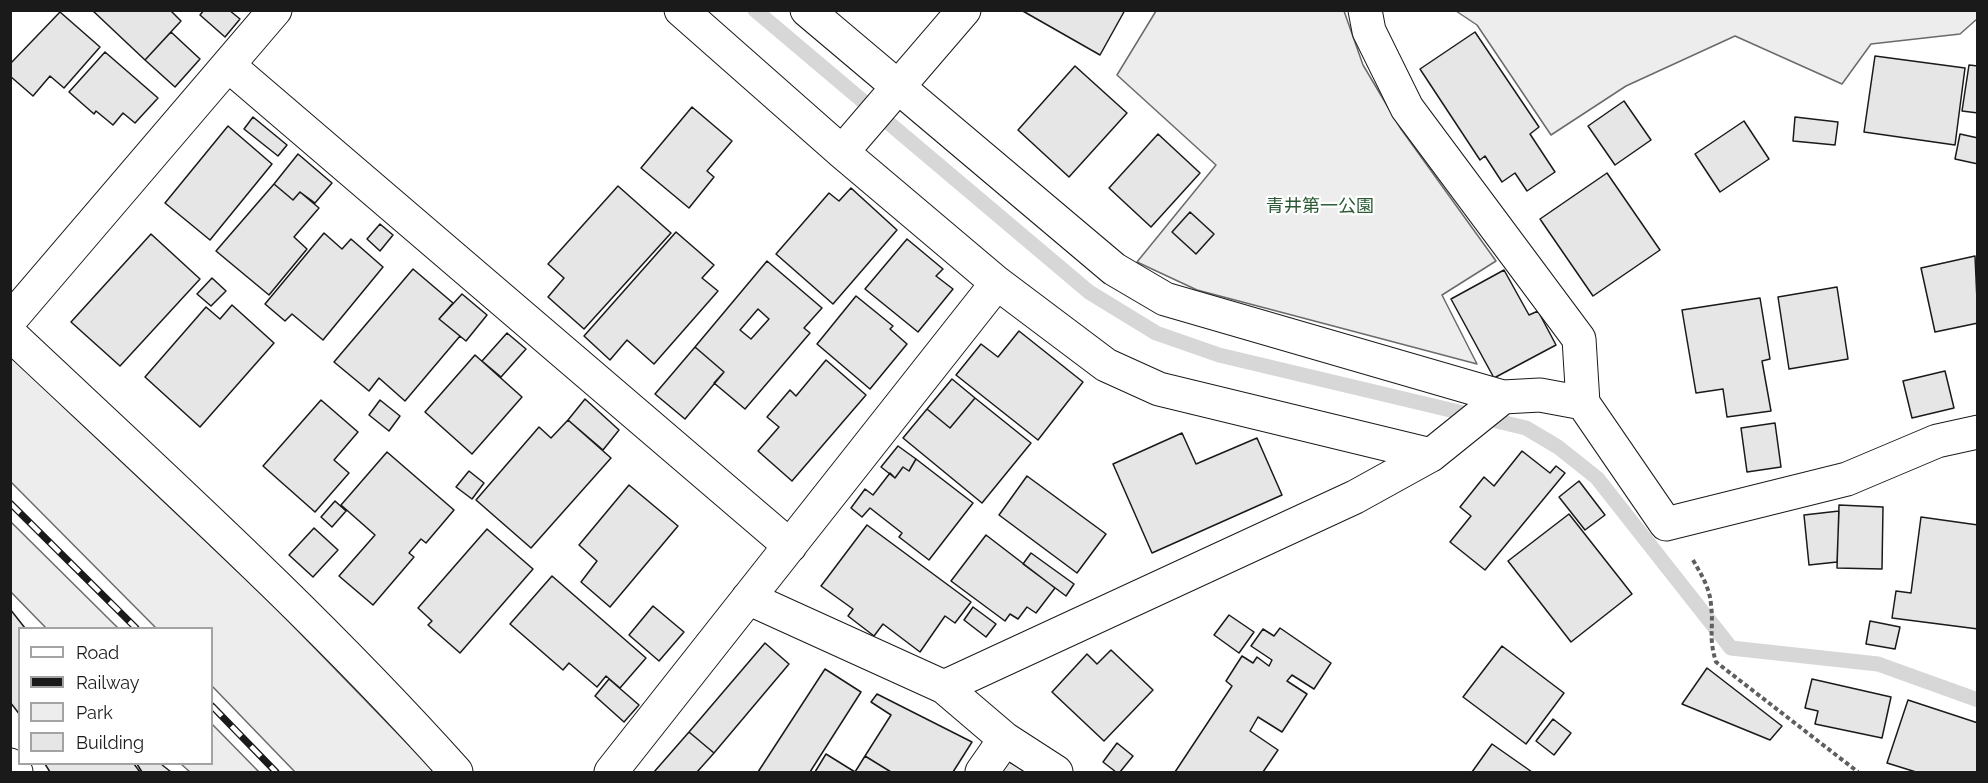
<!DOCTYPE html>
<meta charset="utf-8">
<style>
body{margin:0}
#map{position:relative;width:1988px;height:783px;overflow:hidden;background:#fff;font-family:Raleway,sans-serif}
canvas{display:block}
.frame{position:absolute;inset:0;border:12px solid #1a1a1a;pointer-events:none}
.legend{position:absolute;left:18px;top:627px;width:195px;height:138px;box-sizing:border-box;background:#fff;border:2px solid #a3a3a3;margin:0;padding:8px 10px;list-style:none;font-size:18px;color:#1a1a1a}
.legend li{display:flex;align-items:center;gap:12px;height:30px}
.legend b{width:30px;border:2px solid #a3a3a3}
</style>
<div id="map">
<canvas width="1988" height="783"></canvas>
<div class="frame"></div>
<ul class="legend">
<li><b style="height:8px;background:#fff"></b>Road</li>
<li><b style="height:8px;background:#1a1a1a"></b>Railway</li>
<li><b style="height:16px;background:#ededed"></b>Park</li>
<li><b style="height:16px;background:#e6e6e6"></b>Building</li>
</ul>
</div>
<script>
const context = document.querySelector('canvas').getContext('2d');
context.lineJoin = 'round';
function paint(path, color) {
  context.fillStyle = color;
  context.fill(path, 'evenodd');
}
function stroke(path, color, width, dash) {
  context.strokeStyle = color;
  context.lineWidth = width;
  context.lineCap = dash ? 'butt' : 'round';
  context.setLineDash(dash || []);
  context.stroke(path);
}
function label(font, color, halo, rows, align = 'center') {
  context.font = font + ' Raleway,"Noto Sans JP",sans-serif';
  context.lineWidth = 4.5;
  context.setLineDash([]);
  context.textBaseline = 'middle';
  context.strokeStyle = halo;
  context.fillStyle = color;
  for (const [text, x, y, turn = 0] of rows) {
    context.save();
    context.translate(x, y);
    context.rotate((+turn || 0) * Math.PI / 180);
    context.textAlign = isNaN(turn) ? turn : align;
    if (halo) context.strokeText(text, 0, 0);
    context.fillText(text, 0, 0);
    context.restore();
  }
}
const green = new Path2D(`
 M1977 10V19L1960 34 1871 44 1842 84 1735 36 1626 86 1551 135 1477 25 1456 11Z
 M1156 11H1344L1363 65 1401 129 1496 261 1442 295 1477 364 1197 290 1137 262 1216 165 1117 75Z
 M10 356 271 603 435 772H295L212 686V628H156L11 482Z
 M11 522 118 628H46L11 592Z
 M212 724 259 772H190L181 764H212Z`);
const stream = new Path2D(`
 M755 10 1089 292 1156 333 1219 355 1526 428 1558 447 1597 478 1731 648 1878 664 1978 700`);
const building = new Path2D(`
 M92 10H170L181 21 145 60Z
 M204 10H229L240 19 225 37 200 15Z
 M1021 10H1125L1100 55Z
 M60 12 100 47 64 88 50 76 33 96 10 76V64Z
 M171 32 200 59 175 87 145 60Z
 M1475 32 1539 127 1530 134 1555 172 1527 191 1515 173 1502 182 1485 156 1480 160 1420 69Z
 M105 52 158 98 135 123 123 113 113 125 96 111 94 114 69 92Z
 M1875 56 1965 68 1955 145 1864 132Z
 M1969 65 1978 66V113L1962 111Z
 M1075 66 1127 113 1069 177 1018 130Z
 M1624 101 1651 140 1615 165 1588 126Z
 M692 107 732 141 707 171 714 177 689 208 641 168Z
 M253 117 287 145 278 156 244 129Z
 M1795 117 1838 122 1835 145 1793 141Z
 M1744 121 1769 159 1720 192 1695 154Z
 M228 126 272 164 210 240 165 203Z
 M1158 134 1200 173 1151 227 1109 188Z
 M1960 134 1978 138V164L1955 159Z
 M298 154 332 183 315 203 300 192 293 200 274 184Z
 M1607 173 1660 250 1593 296 1540 219Z
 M274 184 293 200 300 192 319 208 294 237 307 249 269 295 216 251Z
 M618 186 671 233 584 329 548 297 564 278 548 264Z
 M851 188 897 230 833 304 776 254 829 193 839 201Z
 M1190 212 1214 234 1196 254 1172 232Z
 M380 224 393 235 380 251 367 239Z
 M676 232 714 265 702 278 718 291 654 364 627 340 610 360 584 336Z
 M324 233 342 249 351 239 383 267 323 340 292 314 285 321 265 304Z
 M151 234 200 279 120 366 71 322Z
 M907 239 943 269 936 276 953 289 918 332 865 289Z
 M1975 256 1978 323 1935 332 1921 268Z
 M767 261 822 308 804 328 810 333 745 409 714 383 724 372 695 347ZM758 309 769 319 751 339 740 330Z
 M413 269 453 303 439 319 460 336 405 401 379 378 369 391 334 362Z
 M1504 270 1529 315 1538 311 1556 345 1494 378 1451 299Z
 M212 278 226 291 211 306 197 294Z
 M1837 287 1848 359 1789 369 1778 297Z
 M462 294 487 315 466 341 439 319Z
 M856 296 893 326 890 329 907 344 870 389 817 344Z
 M1760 298 1770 359 1762 361 1771 411 1727 417 1723 389 1696 393 1682 310Z
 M232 305 274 343 200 427 145 377 206 307 220 319Z
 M1019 331 1083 382 1038 440 956 375 981 344 998 357Z
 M507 333 526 349 501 377 482 361Z
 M695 347 724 372 685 419 655 394Z
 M475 355 522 397 472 454 425 412Z
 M826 360 866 395 792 481 758 451 779 427 767 417 790 390 796 396Z
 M1945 371 1954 408 1912 418 1903 381Z
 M952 379 975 398 950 428 927 409Z
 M975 398 1031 443 982 503 903 438 927 409 950 428Z
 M585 399 619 430 603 450 568 420Z
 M321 400 358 432 334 460 349 473 315 512 263 466Z
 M380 400 400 416 389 431 369 415Z
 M568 420 611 458 531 548 476 500 539 427 551 438Z
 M1775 423 1781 467 1747 472 1741 428Z
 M1182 433 1196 464 1257 438 1282 495 1152 553 1113 464Z
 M898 446 916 459 909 471 903 467 895 478 881 467Z
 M1522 451 1550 473 1556 466 1565 473 1485 570 1450 542 1471 516 1460 507 1484 477 1494 486Z
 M387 452 454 510 426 543 421 539 409 553 414 557 373 605 339 576 375 535 341 505Z
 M916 459 973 503 929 560 899 537 902 533 870 508 862 517 851 508 865 489 873 495 890 473 895 478 903 467 909 471Z
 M469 471 484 483 472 499 456 487Z
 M1027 476 1106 534 1077 573 999 515Z
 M1579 481 1605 515 1585 530 1559 497Z
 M629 485 678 526 610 607 581 582 597 561 579 545Z
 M335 501 346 511 332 527 321 517Z
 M1839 505 1883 507 1882 569 1837 568Z
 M1839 511 1837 562 1809 565 1804 515Z
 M1569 514 1632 594 1571 642 1508 561Z
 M1921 517 1978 525V629L1892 618 1896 591 1911 593Z
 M867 525 971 602 955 623 945 616 920 652 883 624 874 636 848 616 853 609 821 586Z
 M314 528 338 550 313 577 289 555Z
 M487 529 533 569 460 653 428 625 432 621 418 608Z
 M986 535 1055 588 1036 613 1027 607 1018 619 1010 614 1005 621 951 581Z
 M1031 553 1074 584 1066 596 1023 564Z
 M552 576 646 658 620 688 606 676 597 687 569 663 563 670 510 624Z
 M653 606 684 632 659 661 629 635Z
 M973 607 996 624 986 637 964 620Z
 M10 609 25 628H20V715L10 702Z
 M1229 615 1254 632 1239 653 1214 635Z
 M1870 621 1900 627 1895 649 1866 644Z
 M1280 628 1331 663 1314 689 1292 675 1287 681 1307 694 1282 732 1258 717 1250 731 1278 750 1263 772H1175L1232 686 1226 681 1242 656 1253 663 1257 657 1269 666 1272 660 1251 646 1263 629 1274 636Z
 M765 643 789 664 714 753 689 732Z
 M1502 646 1564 693 1526 744 1463 697Z
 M1111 650 1153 690 1104 741 1052 692 1087 654 1097 664Z
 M1707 668 1782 726 1770 740 1682 704Z
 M825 669 861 692 810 772H758Z
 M609 679 639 705 624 722 595 696Z
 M1812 679 1891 697 1882 738 1815 724 1818 711 1805 708Z
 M877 694 972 742 953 772H891L865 756 891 715 871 702Z
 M1908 700 1978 723V772H1916L1887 763Z
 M1553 719 1571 733 1554 755 1536 741Z
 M689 732 714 753 697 772H654Z
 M1117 743 1133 756 1120 772H1116L1103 762Z
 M1492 744 1532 772H1472Z
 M826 754 855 772 865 756 891 772H815Z
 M1008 761 1026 772H1001Z
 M45 764H134L140 772H50Z
 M137 764H161L171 772H142Z`);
const path = new Path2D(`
 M1693 560C1701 574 1710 588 1711 605 1714 629 1708 636 1716 662L1858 772`);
const minor = new Path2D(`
 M681 10 842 152 997 283 1106 365 1159 389 1431 455 1503 397 1540 395 1583 403 1666 524 1847 479 1937 441 1978 432
 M807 10 1114 269 1165 299 1503 397
 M1365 10 1369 31 1407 108 1579 339 1583 403
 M228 65 790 546
 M842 152 964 10
 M10 320 275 10
 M10 334C162 477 317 617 456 772
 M748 598 944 687 1005 739 1056 772
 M944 687 1355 497 1431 455
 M10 765 16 772
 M611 772 997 283
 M982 772 1005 739`);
const rail = new Path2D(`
 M10 503 136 628
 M212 706 276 772`);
const parkNames = [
 ["青井第一公園",1320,207]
];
paint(green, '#ededed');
stroke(green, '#6a6a6a', 1.5);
stroke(stream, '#d7d7d7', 15);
paint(building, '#e6e6e6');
stroke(building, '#1a1a1a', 1.5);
stroke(minor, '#1a1a1a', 35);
stroke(path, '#5f5f5f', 4, [4.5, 3]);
stroke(minor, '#fff', 33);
stroke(rail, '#1a1a1a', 7);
stroke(rail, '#fff', 4.5, [14]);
label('18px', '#2b5a34', '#fff', parkNames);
</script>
